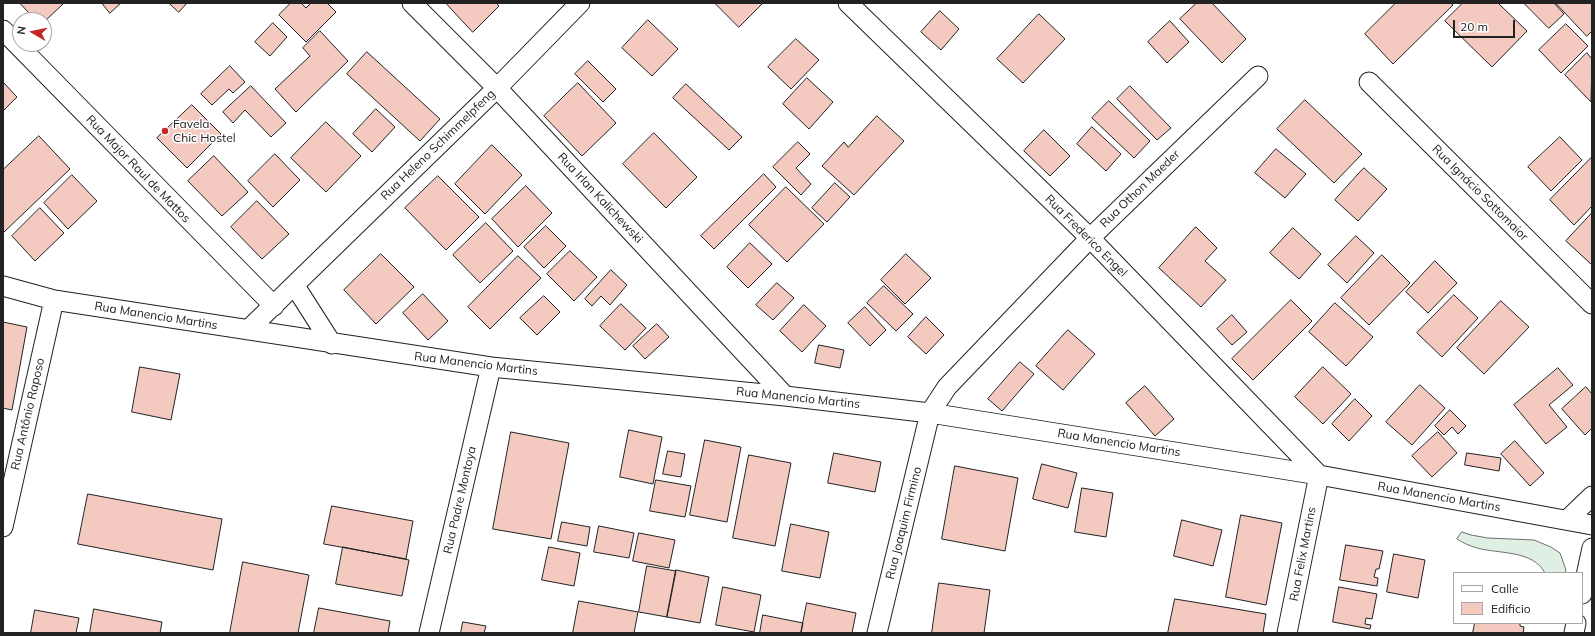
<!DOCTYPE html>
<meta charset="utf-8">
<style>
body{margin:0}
#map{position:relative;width:1595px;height:636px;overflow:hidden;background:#fff;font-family:Mulish,sans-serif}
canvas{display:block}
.frame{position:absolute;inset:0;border:4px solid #222;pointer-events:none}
.legend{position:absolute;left:1453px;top:572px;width:130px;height:52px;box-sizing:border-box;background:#fff;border:1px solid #a7a7a7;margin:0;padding:5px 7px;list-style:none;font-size:12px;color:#222}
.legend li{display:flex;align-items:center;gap:8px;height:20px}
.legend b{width:20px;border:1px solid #a7a7a7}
.north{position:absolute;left:12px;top:12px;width:40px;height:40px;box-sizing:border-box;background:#fff;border:1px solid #a7a7a7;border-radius:50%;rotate:279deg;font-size:11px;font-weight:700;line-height:16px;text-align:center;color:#222}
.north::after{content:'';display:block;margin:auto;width:14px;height:18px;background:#c62828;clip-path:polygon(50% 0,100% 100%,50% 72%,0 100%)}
.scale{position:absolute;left:1453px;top:20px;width:62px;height:18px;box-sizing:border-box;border:2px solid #222;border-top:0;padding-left:5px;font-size:12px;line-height:14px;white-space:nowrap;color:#222;-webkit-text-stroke:3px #fff;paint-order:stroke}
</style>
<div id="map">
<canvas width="1595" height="636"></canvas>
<div class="frame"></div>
<ul class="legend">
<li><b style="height:5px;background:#fff"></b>Calle</li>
<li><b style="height:11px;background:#f3c9c0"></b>Edificio</li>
</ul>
<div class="north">N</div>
<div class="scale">20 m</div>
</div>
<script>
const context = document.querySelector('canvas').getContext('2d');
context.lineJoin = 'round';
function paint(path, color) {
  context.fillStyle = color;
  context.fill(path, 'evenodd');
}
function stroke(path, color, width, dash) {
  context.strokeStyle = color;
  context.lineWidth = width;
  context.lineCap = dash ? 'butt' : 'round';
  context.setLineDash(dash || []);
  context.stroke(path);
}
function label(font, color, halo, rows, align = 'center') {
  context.font = font + ' Mulish,sans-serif';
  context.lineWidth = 3;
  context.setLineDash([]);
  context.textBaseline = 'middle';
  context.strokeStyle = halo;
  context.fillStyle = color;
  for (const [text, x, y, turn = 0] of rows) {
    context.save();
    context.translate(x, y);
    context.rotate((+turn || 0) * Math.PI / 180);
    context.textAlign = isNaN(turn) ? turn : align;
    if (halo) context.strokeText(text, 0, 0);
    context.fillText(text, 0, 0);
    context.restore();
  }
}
const green = new Path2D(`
 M1462 532 1471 535 1488 538 1534 540 1551 547 1560 553 1566 570 1565 573H1545C1533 550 1499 554 1477 548 1470 546 1463 543 1457 539Z`);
const building = new Path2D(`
 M20 3H64L44 22V20H36Z
 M102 3H121L110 13Z
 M169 3H187L179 12Z
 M291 3H301L306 8 311 3H327L336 12 306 42 279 15Z
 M446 3H496L499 6 473 32Z
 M715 3H763L739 27Z
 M1197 3H1212L1246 39 1222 63 1180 19Z
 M1396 3H1450L1453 5 1393 64 1365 34Z
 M1463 3H1498L1527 31 1492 67 1445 21Z
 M1524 3H1554L1564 14 1549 28Z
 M1556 3H1592V31L1587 36Z
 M940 11 959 29 941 50 921 32Z
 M1039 14 1065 39 1023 83 997 59Z
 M648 20 678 49 652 76 622 48Z
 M1170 21 1189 42 1167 63 1148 42Z
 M273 23 287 37 270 56 255 42Z
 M1566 24 1588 46 1561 73 1539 50Z
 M320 31 348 61 296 112 275 89 310 56 303 48Z
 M796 39 819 60 791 89 768 67Z
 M367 52 440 119 420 141 347 74Z
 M1587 53 1592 59 1591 102 1565 75Z
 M588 61 616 89 603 102 575 74Z
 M230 66 245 82 233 93 229 89 212 105 201 94Z
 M807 78 833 102 809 129 783 104Z
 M3 82 17 97 3 111Z
 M578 83 616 123 582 156 544 116Z
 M686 84 742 137 729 150 673 98Z
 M251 86 286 123 271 137 245 110 233 123 223 112Z
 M1130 86 1171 128 1157 140 1117 99Z
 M1305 100 1362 154 1334 183 1277 129Z
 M1109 101 1150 141 1134 158 1092 118Z
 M192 105 221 134 187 168 157 138Z
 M376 109 395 127 372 152 353 134Z
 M877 116 904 141 854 195 822 166 844 142 848 147Z
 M326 122 361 156 326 192 291 158Z
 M1092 127 1121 154 1106 171 1077 144Z
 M1044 130 1070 156 1050 176 1024 151Z
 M654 133 697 177 666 208 623 164Z
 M39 136 70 169 3 233V170Z
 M1560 137 1582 160 1551 191 1528 167Z
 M798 142 810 154 796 168 811 184 801 195 773 167Z
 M492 145 522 175 485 214 455 184Z
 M1276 149 1306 174 1285 198 1255 173Z
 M275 154 300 180 273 207 248 181Z
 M214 156 248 192 222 216 188 181Z
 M1592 157V206L1574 225 1550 200Z
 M1364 168 1387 189 1358 221 1335 200Z
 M764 174 776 187 714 249 701 236Z
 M72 175 97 201 68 229 44 203Z
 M438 176 479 217 446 250 405 208Z
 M835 183 850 197 827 222 812 208Z
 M526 186 552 213 518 247 492 219Z
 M786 187 824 224 787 262 749 225Z
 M257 201 289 234 262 259 231 227Z
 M40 208 64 233 35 261 12 236Z
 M1592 213V265L1566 241Z
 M486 223 513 251 480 283 453 255Z
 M546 226 566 246 544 268 524 247Z
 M1196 227 1217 248 1205 261 1226 280 1201 307 1159 268Z
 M1293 228 1321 254 1299 279 1270 253Z
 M1356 236 1374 253 1347 283 1328 265Z
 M750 243 772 264 748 288 727 267Z
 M570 251 597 277 574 301 547 274Z
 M381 254 414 287 376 324 344 290Z
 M906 254 931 278 905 304 881 280Z
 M1382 255 1410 283 1369 325 1341 298Z
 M518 256 541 278 490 329 468 307Z
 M1435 261 1457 283 1428 313 1406 292Z
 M611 270 627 285 610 305 601 296 592 306 585 299Z
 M777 283 794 298 773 320 756 305Z
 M884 286 913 314 896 331 867 303Z
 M423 294 448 321 428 340 403 313Z
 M1454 295 1478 318 1442 357 1417 333Z
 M544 296 560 312 537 335 520 318Z
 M1291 300 1312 321 1253 380 1232 359Z
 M1501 301 1529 327 1484 374 1457 348Z
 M1335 303 1373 337 1346 366 1309 332Z
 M621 304 646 328 625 350 600 326Z
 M804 305 826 326 802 352 780 331Z
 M865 307 886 330 870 346 848 323Z
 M1232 315 1247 332 1232 345 1217 329Z
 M926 317 944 335 926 354 908 337Z
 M3 322 27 327 12 410 3 408Z
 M657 324 669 337 645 359 633 346Z
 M1068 330 1095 354 1063 390 1036 366Z
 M819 345 844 350 840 368 815 363Z
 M1020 362 1034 374 1002 411 988 399Z
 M140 367 180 374 171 420 132 412Z
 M1323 367 1351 394 1323 424 1295 397Z
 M1558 368 1573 385 1549 405 1567 427 1546 444 1514 405Z
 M1420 385 1445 408 1412 445 1386 422Z
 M1145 386 1174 419 1155 436 1126 403Z
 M1586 387 1592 394V428L1585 435 1562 409Z
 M1355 399 1372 416 1349 441 1332 424Z
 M1450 410 1466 426 1458 434 1452 427 1444 435 1435 426Z
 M629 430 662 437 653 484 620 477Z
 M511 432 569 443 551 539 493 529Z
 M1438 432 1457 453 1432 477 1412 456Z
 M705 440 741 447 727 522 690 515Z
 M1515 441 1544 473 1530 486 1501 454Z
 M668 451 685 454 681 477 663 474Z
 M834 453 881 462 875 492 828 483Z
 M1467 453 1501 458 1499 471 1465 465Z
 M749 455 791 463 775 546 733 538Z
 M1042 464 1077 473 1068 508 1033 499Z
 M955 466 1018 478 1005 551 942 539Z
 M656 480 691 486 685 517 650 511Z
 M1082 488 1113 493 1106 537 1075 532Z
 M88 494 222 519 213 570 78 544Z
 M332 506 413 521 406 559 324 544Z
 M1241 515 1282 523 1266 605 1226 597Z
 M1182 520 1222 530 1213 566 1174 556Z
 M562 522 590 527 587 546 558 541Z
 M791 524 829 532 820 578 782 571Z
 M599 526 634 533 629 558 594 552Z
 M639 533 675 540 669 568 633 561Z
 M1346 545 1383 551 1379 569H1376L1374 577 1378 578 1377 586 1340 580Z
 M343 547 409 560 402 596 336 584Z
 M549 547 580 553 574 586 542 580Z
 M1394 554 1425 560 1418 598 1387 592Z
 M243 562 309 575 298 633H230Z
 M647 566 676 571 667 617 639 612Z
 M676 570 709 577 700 623 667 617Z
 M939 583 990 590 984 633H932Z
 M723 587 761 595 754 632 716 625Z
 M1339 587 1377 594 1372 619 1366 618 1365 624 1371 625 1370 629 1333 622Z
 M1175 599 1266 614 1263 633H1168Z
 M579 601 638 612 634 633H573Z
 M807 603 856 613 852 633H801Z
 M319 608 390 621 388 633H314Z
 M94 609 162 622 160 633H90Z
 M35 610 79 618 76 633H31Z
 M763 615 803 623 801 633H760Z
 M463 622 486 626 484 633H461Z
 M1475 623H1520V626L1524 627 1523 633H1473Z`);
const street = new Path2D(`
 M412 3 497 88 785 396
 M848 3 1090 238 1319 475 1287 633
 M3 30 274 306
 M1369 82 1592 304
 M3 286 54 300 491 367 785 396 930 413 1319 475 1592 525
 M295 286 332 344
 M248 330 497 88 580 3
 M1567 520 1592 496
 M3 527 54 300
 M1582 594 1592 548
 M429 633 491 367
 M877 633 930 413 947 387 1090 238 1258 76
 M1574 633 1576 623`);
const markers = [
 [165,131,4,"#c62828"]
];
const poiNames = [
 ["Favela",173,124],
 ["Chic Hostel",173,138]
];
const streetNames = [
 ["Rua Heleno Schimmelpfeng",438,145,-44],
 ["Rua Major Raul de Mattos",138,169,46],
 ["Rua Othon Maeder",1140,189,-44],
 ["Rua Ignácio Sottomaior",1480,193,45],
 ["Rua Irlan Kalichewski",600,198,47],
 ["Rua Frederico Engel",1086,236,45],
 ["Rua Manencio Martins",156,316,9],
 ["Rua Manencio Martins",476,364,7],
 ["Rua Manencio Martins",798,398,6],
 ["Rua Antônio Raposo",28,414,-77],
 ["Rua Manencio Martins",1119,443,9],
 ["Rua Manencio Martins",1439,497,10],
 ["Rua Padre Montoya",460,500,-77],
 ["Rua Joaquim Firmino",904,523,-76],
 ["Rua Felix Martins",1303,554,-79]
];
paint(green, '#e0efe3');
stroke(green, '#6f6f6f', 1);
paint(building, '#f3c9c0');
stroke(building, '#222', 1);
stroke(street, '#222', 21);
stroke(street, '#fff', 19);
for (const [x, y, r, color] of markers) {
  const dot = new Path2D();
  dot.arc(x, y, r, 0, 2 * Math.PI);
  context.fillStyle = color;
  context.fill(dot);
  stroke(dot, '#fff', 1.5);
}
label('12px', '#222', '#fff', poiNames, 'left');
label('12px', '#222', '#fff', streetNames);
</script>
